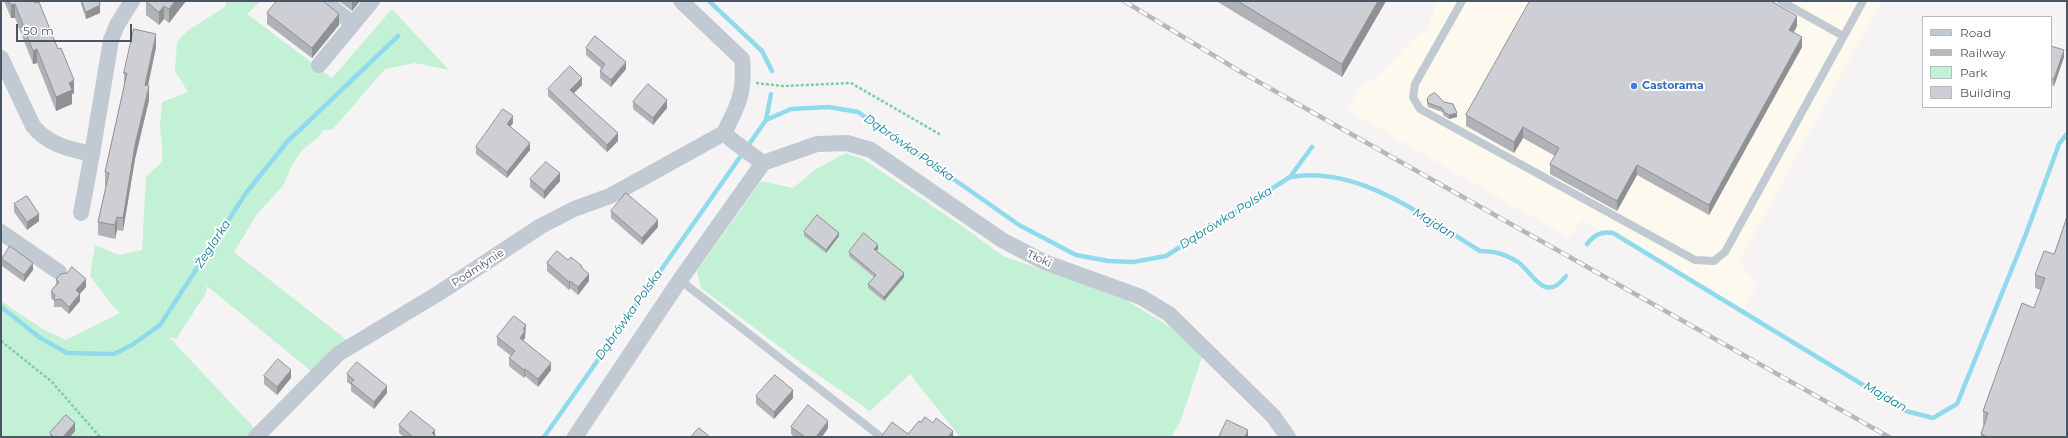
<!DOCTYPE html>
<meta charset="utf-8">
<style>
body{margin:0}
#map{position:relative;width:2068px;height:438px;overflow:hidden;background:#f5f3f3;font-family:Montserrat,sans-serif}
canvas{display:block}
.frame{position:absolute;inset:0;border:2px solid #4a5661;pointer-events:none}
.legend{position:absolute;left:1922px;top:16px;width:130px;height:92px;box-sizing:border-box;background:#fff;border:1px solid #b7bbc0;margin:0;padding:5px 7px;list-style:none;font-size:12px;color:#4a5661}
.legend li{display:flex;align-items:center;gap:8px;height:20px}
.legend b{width:20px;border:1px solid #b7bbc0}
.scale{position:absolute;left:16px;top:24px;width:116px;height:18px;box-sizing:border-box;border:2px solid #4a5661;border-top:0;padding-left:5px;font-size:12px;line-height:14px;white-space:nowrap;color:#4a5661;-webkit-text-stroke:3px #fff;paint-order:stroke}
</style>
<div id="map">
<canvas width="2068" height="438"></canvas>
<div class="frame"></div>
<ul class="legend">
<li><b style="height:5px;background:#c1cad2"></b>Road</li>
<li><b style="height:5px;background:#b5b8bd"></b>Railway</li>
<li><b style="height:11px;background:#c3f1d5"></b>Park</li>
<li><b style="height:11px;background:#cdcfd5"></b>Building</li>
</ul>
<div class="scale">50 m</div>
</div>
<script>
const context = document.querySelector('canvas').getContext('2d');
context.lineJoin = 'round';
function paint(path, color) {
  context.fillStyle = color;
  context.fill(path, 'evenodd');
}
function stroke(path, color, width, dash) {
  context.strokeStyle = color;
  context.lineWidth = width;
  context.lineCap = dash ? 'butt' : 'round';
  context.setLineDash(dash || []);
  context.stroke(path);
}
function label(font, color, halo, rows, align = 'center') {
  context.font = font + ' Montserrat,sans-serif';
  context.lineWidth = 4;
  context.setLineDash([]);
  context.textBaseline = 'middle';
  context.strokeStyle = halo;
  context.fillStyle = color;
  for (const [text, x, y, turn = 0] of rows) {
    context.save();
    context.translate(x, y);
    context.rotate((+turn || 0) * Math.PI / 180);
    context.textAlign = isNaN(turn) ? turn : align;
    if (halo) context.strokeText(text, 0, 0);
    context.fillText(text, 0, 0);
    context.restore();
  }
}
const commercial = new Path2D(`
 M1438 1H1881L1739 262 1757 284 1745 309 1581 220 1569 238 1347 110 1362 84 1374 80 1415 37 1426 30Z`);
const green = new Path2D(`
 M227 1H261L247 14 332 78 392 9 449 70 415 63 385 69 332 130H323L319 137 303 149 292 165 283 186 257 214 234 252 348 341 311 371 207 286 206 293 176 339 169 337 258 432 252 437H1V301L44 330 66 340 120 313 111 304 90 276 95 245 119 255 142 250 146 177 162 162V146L160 126 162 102 188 92 175 71 177 42 187 31 225 7Z
 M846 153 863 159 965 228 1003 256 1126 300 1175 330 1203 354 1181 420 1171 437H960L910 374 870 411 804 365 701 288 697 271 761 181 793 188 816 169Z`);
const stream = new Path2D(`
 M709 1 762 51 772 71
 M766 120 771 94
 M1290 177C1359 165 1424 217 1480 251 1495 251 1505 254 1518 262 1534 274 1545 304 1566 276
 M1587 244C1594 235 1601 231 1613 233L1906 411 1933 418 1957 404 2026 234 2059 144 2067 134
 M1 307 39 337 67 353 114 354 132 345 160 325 246 193 287 142 398 36
 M544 437 766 120 791 109 829 107 858 112 1019 225 1076 255 1108 261 1133 262 1166 256 1290 177 1312 147`);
const path = new Path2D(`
 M756 83 783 86 851 83 941 135
 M1 341 51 381 100 437`);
const service = new Path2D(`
 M1462 1 1415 84 1413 97 1420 109 1695 260 1714 261 1725 252 1863 1
 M1781 1 1843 36
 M680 280 881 437`);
const minor = new Path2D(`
 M324 1 353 24
 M681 1 742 59C745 92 739 104 724 133L733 141 763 163
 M1 58 33 126C48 145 70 149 92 154L111 40 117 25 132 1
 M319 65 372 1
 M763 163 817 144 847 143 871 150 1002 240 1044 262 1141 297 1169 314 1273 416 1288 437
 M81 213 92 154
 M1 232 59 272
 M256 437 338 354 439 293 541 226 574 209 610 196 724 133
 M575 437 680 280 763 163`);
const rail = new Path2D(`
 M1124 1 1241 72 1889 437`);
const wall = new Path2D(`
 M4 1H34L74 93 72 94V104L56 111 37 63 33 64 15 18H11Z
 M81 1H99L100 13 86 19 81 4Z
 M146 1H186L169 23 164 19 159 25 146 15Z
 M339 1H360L352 11Z
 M1216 1H1386L1342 77Z
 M267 13 339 25 312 58 267 24Z
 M1797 26 1794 32 1802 47 1709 215 1637 175 1617 211 1550 174V164L1555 156 1523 138 1514 153 1466 126V115Z
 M2051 46 2064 57 2054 86 2051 85Z
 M156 47 148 86 149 100 135 159 123 231 117 230 115 239 98 235V222L106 186H105V172L124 86V73Z
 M586 48 626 69 611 87 600 78V71L601 68 586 55Z
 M582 85 574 93 618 141 607 152 548 96V89Z
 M1427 99 1457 117 1449 119 1444 116 1442 112 1428 107 1427 103Z
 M633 102 667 108 653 125 633 109Z
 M513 123 510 127 530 150 507 178 476 154V147Z
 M530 179 560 181 544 199 530 187Z
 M14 204 39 221 27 230 14 212Z
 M611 211 658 227 642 245 611 218Z
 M804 232 839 236 826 253 804 236Z
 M878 249 876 251 904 277 884 301 868 288V284L874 277 849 256V252Z
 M2054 254 2067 437H1981V434L1984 425 1983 424V411L2034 308 2041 290 2035 288V275Z
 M2 259 33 270 24 282 2 266Z
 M568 260 582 268 589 281 578 295 570 288 569 290 547 271V263Z
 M56 279 86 287 80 294V301L69 314 61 307H54V301L51 298V291L56 284Z
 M526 332 525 333V338L523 340 551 370 538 387 525 376 524 378 509 366V358L511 356 497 345V337Z
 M347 374 387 393 374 409 351 391V385L347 382Z
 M264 376 291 378 277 395 264 384Z
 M756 396 793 398 774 419 756 404Z
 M399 425 435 436 437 437H404L399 433Z
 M791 427 828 428 822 437H795L791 434Z
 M75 431 70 437H50V433Z`);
const shadedWall = new Path2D(`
 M175 1H186L169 23V9Z
 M352 1H360L352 11Z
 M1378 1H1386L1342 77V64Z
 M15 4V18H11V5Z
 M100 5V13L86 19V12Z
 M164 6V19L159 25V12Z
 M339 14V25L312 58V48Z
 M1797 16V26L1789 40V30Z
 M156 34V47L145 99V85Z
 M1802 37V47L1709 215V205Z
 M37 49V63L33 64V51Z
 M2064 50V57L2054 86V79Z
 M626 62V69L611 87V80Z
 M582 78V85L570 97V90Z
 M74 80V93L72 94V104L56 111V97L69 83Z
 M149 86V100L135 159 123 231V218L135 145Z
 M667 100V108L653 125V118Z
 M1457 113V117L1449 119V115Z
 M513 116V123L507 131V124Z
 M1523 127V138L1514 153V142Z
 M618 133V141L607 152V145Z
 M530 143V150L507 178V172Z
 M1637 165V175L1617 211V201Z
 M560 173V181L544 199V191Z
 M39 214V221L27 230V222Z
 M117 217V230L115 239V225Z
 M658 220V227L642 245V238Z
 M839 233V236L826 253V250Z
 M878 245V249L874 253V249Z
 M33 263V270L24 282V275Z
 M904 273V277L884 301V297Z
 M589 274V281L578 295V287Z
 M86 279V287L76 298V290Z
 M570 281V288L569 290V282Z
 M80 294V301L69 314V307Z
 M526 325 525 338 520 345V338L523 329Z
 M551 363V370L538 387V379Z
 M525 369V376L524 378V370Z
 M291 370V378L277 395V387Z
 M387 386V393L374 409V402Z
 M793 390V398L774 419V412Z
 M828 421V428L822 437H816Z
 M75 423V431L70 437H63Z
 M435 430V437L432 433Z
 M1248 430V437H1245Z
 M953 431V437H948Z`);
const building = new Path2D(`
 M9 1H34L35 3 39 2 58 49 61 48 74 80 69 83 72 90 56 97 37 49 33 51 15 4 11 5Z
 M82 1H99L100 5 86 12Z
 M146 1H175L169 9 164 6 159 12Z
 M277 1H323L339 14 312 48 267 13Z
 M1238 1H1378L1342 64Z
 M1530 1H1771L1797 16 1789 30 1802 37 1709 205 1637 165 1617 201 1550 164 1559 148 1523 127 1514 142 1466 115Z
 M134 29 156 34 145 85 149 86 135 145 123 218 117 217 115 225 98 222 109 173 105 172 127 73H124Z
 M595 36 626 62 611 80 600 71 605 64 586 48Z
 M2051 46 2064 50 2054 79 2051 78Z
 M570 66 582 78 570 90 618 133 607 145 548 89Z
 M648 84 667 100 653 118 633 102Z
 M1435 93 1444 102 1453 104 1457 113 1449 115 1444 112 1442 108 1428 103 1427 99 1430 95Z
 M503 109 513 116 507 124 530 143 507 172 476 147Z
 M546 162 560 173 544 191 530 179Z
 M626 193 658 220 642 238 611 211Z
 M27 196 39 214 27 222 14 204Z
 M817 215 839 233 826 250 804 232Z
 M2067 217V437H1987L1981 434 1988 413 1983 411 2022 303 2034 308 2045 278 2035 275 2044 251 2054 254Z
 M864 233 878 245 874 249 904 273 884 297 868 284 876 275 849 252Z
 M10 246 33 263 24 275 2 259Z
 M557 251 568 260 571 257 582 266 581 267 589 274 578 287 570 281 569 282 547 263Z
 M72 267 86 279 76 290 80 294 69 307 61 299 54 300 55 295 51 291 59 282 56 279 61 274 67 273Z
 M514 316 526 325 523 329 525 331 520 338 551 363 538 379 525 369 524 370 509 358 515 351 497 337Z
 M278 359 291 370 277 387 264 376Z
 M357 362 387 386 374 402 351 383 354 380 347 374Z
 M775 375 793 390 774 412 756 396Z
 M808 405 828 421 816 437H805L791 427Z
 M411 411 435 430 432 433 437 437H413L399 425Z
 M66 415 75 423 63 437H54L50 433Z
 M925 417 933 423 936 418 953 431 948 437H881L892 422 908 434 919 421 921 422Z
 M1227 420 1248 430 1245 437H1219Z
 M699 428 710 437H691Z`);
const markers = [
 [1634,86,4,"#3f7fe0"]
];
const shopNames = [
 ["Castorama",1642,86]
];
const streetNames = [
 ["Tłoki",1039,259,25],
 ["Podmłynie",478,268,-33]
];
const waterNames = [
 ["Dąbrówka Polska",909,148,35],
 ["Dąbrówka Polska",1226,218,-32],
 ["Majdan",1434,224,31],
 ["Żeglarka",213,244,-57],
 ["Dąbrówka Polska",629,315,-55],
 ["Majdan",1885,397,30]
];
paint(commercial, '#fdf9ef');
paint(green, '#c3f1d5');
stroke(stream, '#90daee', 4.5);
stroke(path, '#7ad0a6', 2.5, [3, 2]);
stroke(service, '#c1cad2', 8);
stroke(minor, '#c1cad2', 16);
stroke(rail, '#b5b8bd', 4.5);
stroke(rail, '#fff', 3, [9]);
paint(wall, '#b0b2b7');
paint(shadedWall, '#909195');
paint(building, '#cdcfd5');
stroke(building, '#909195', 1);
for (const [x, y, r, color] of markers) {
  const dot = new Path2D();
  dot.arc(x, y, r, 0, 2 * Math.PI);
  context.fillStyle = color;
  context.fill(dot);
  stroke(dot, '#fff', 1.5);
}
label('bold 11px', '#366cbe', '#fff', shopNames, 'left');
label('11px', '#4a5661', '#fff', streetNames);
label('italic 12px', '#0c7c9b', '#fff', waterNames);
</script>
